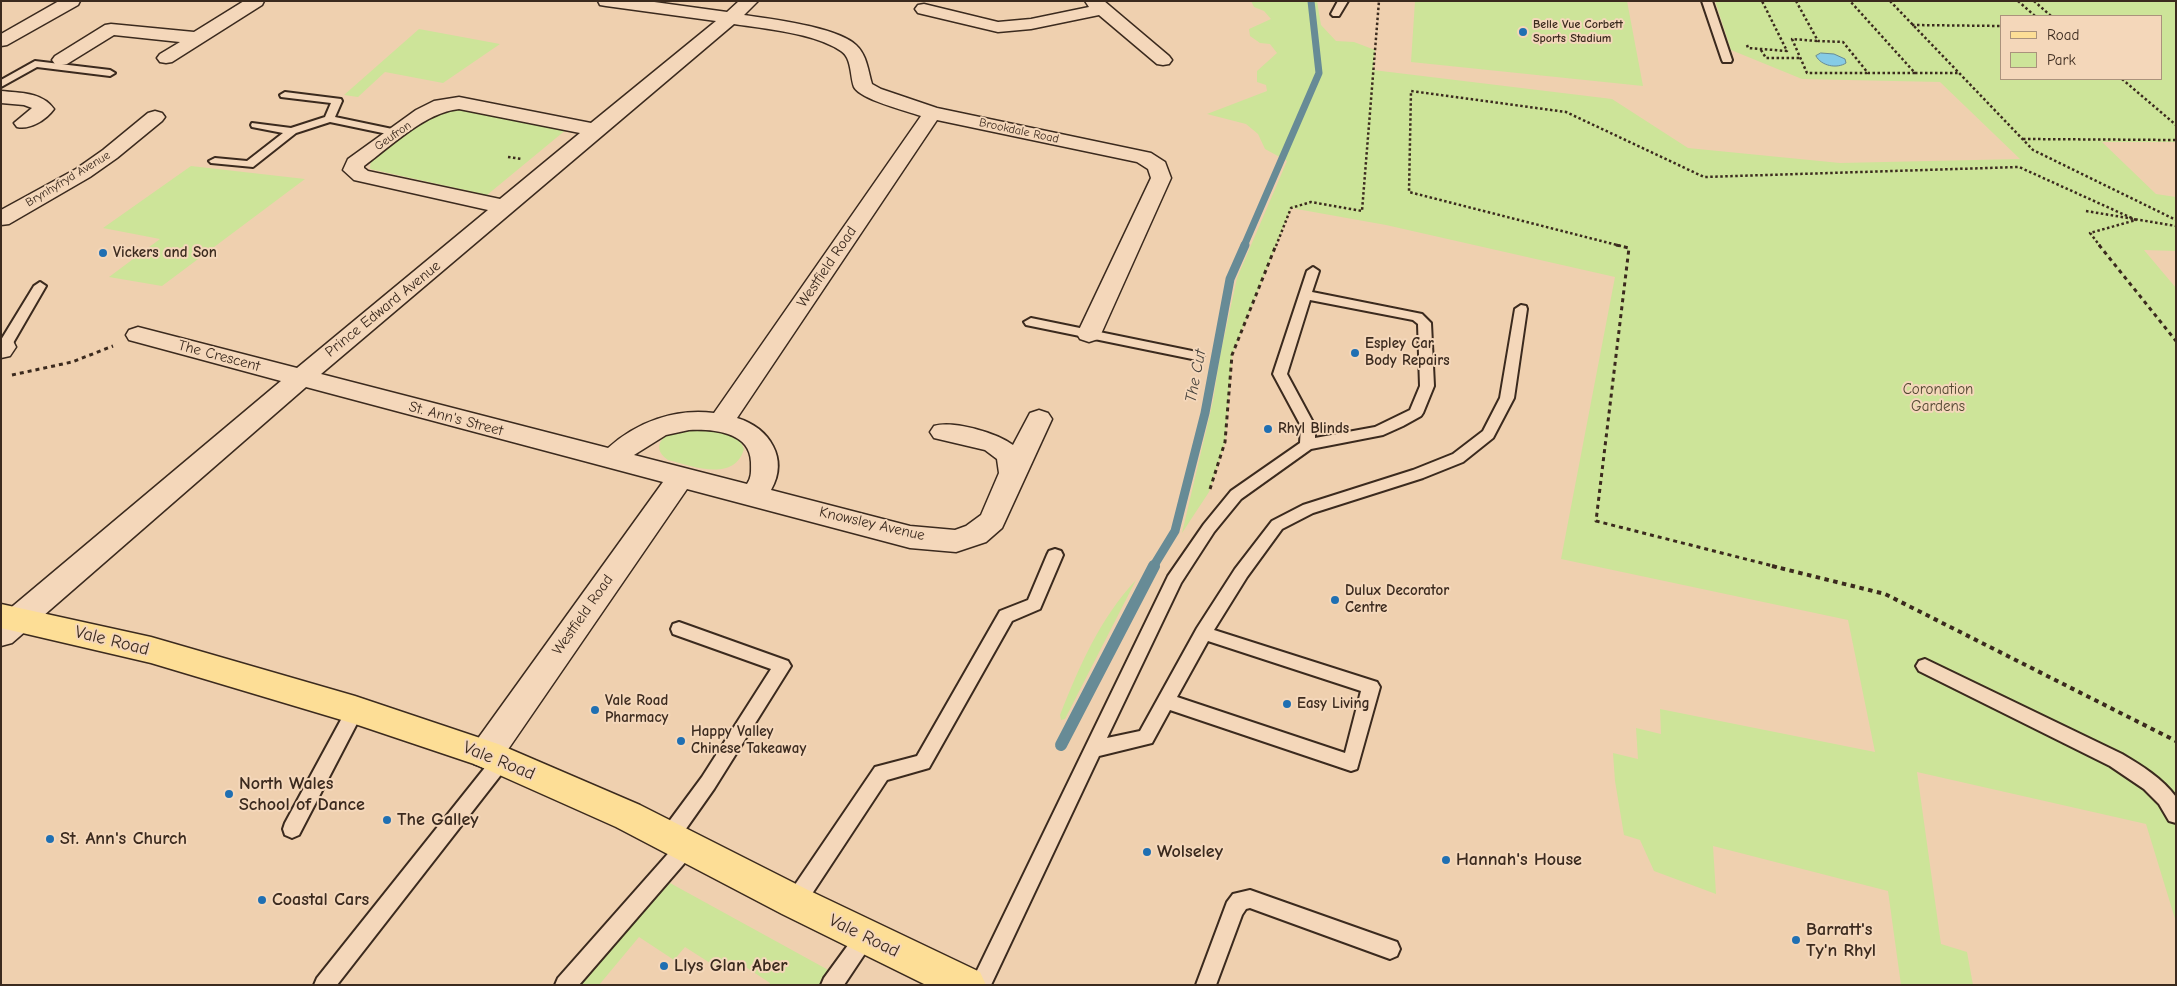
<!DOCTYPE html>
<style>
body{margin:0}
#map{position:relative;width:2177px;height:986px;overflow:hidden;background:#efd0af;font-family:"Comic Neue",sans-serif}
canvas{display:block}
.frame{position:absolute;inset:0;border:2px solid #3b2a1e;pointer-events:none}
.legend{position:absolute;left:2000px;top:15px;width:162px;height:65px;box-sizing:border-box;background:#f4d7ba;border:1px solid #aa927c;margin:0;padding:6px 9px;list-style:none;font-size:15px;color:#3b2a1e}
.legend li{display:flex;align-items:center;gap:10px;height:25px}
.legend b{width:25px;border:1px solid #aa927c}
</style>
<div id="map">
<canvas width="2177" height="986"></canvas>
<div class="frame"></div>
<ul class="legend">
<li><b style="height:6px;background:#fdde96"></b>Road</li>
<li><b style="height:14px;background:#cde499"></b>Park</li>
</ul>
</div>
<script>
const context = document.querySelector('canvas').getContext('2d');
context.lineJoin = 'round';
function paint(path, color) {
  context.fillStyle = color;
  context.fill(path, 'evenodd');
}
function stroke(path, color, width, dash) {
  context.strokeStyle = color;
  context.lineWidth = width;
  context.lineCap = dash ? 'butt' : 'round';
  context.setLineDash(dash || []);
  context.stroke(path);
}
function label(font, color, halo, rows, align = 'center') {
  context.font = font + ' "Comic Neue",sans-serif';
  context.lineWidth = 4;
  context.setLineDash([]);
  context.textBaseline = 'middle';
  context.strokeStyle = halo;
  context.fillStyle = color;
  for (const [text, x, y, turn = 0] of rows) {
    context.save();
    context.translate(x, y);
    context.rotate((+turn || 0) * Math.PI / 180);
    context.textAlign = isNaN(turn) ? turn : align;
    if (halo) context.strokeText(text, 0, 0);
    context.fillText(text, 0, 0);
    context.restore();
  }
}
const green = new Path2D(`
 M1251 1H1317L1321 25 1336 41 1354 42 1375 50 1373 70 1612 99 1688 148 1840 163 2020 159 1940 82 1802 79 1731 50 1715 1H2176V142H2102L2156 194 2176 197V251L2144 250 2176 288V922L2146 824 1917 772 1941 944 1967 952 1973 985H1901L1888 891 1713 846 1716 894 1654 871 1640 840 1624 835 1615 781 1613 753 1638 759 1636 728 1661 734 1660 709 1875 752 1848 620 1561 559 1615 277 1386 225 1291 208 1232 355 1225 442 1209 492 1182 533 1213 401 1220 356 1237 278 1287 161 1265 149 1258 134 1246 124 1207 114 1267 91 1266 85 1257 82V71L1277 53 1270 44 1260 43 1250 36 1249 29 1271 19 1264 11 1254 7ZM2001 16H2161V79H2001Z
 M1415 1H1627L1643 86 1411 62Z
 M419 29 500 44 443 83 385 72 358 97 344 95Z
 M459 108 567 129 487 195 370 169 371 159 441 109Z
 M191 166 305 179 162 286 109 277 160 239 103 228Z
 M683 427 718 430 739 438 744 449C734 483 692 466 668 460 647 445 668 432 683 427Z
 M1136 580 1065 719 1061 720 1060 715C1079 667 1100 618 1136 580Z
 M670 883 832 972 823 985H769L770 983 735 960 724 972 685 947 674 960 639 937 599 985H575Z`);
const water = new Path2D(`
 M1821 53 1834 54 1845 59 1846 63C1837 69 1821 66 1816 56Z`);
const streamFar2 = new Path2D(`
 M1244 246 1319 73 1311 1`);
const streamFar1 = new Path2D(`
 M1153 567 1175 531 1205 413 1230 279 1245 245`);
const stream = new Path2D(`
 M1061 745 1154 566`);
const pathFar2 = new Path2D(`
 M1796 1 1818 41 1843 42 1868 73H1915L1850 1
 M1890 1 2033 150 2176 220
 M2018 1 2035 16
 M2034 1 2051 16
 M1912 25 2001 26
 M1817 41 1792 39 1807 73H1868
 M1747 45 1748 48 1787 51 1762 1
 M1761 50 1766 58H1800
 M1915 73H1959
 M2122 79 2176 125
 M2023 139 2176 140
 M508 157 522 159
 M2086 211 2176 226
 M1276 246 1291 208 1311 202 1362 211 1379 1
 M1621 246 1409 192 1411 91 1566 112 1704 177 2019 167 2136 220 2090 233 2100 246`);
const pathFar1 = new Path2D(`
 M1616 245 1629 248 1596 521 1777 567
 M2099 245 2176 341
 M12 375 72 362 113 346
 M1210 489 1225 442 1232 355 1276 245`);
const path = new Path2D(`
 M1772 566 1885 594 2176 741`);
const service = new Path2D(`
 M1338 1H1348L1339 16H1333L1331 14Z
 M1702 1H1712L1732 60 1731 62H1723L1722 60Z
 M35 61 110 70 115 73 110 76 37 67 1 87V80Z
 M285 92 341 99 342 101 335 117 397 130 402 133 397 136 330 122 296 133 253 167 211 163 209 161 215 158 247 161 283 133 252 127 251 125 252 123 291 128 325 117 331 103 281 97 280 95Z
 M1313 267 1319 271 1312 292 1422 314 1431 323 1434 386 1423 413 1421 416 1403 426 1383 435 1311 449 1241 499 1214 532 1181 583 1107 738 1140 731 1197 628 1235 569 1272 521 1303 505 1413 470 1453 454 1483 431 1500 398 1515 309 1521 305 1526 306 1527 309 1514 398 1493 438 1463 462 1423 478 1313 513 1282 529 1247 577 1214 630 1377 682 1380 687 1357 769 1351 771 1170 710 1152 743 1099 756 991 985H970L1168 576 1204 524 1231 491 1300 443 1301 426 1273 374 1307 271ZM1310 300 1413 320 1418 324 1420 386 1410 410 1375 427 1315 438V426L1287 374ZM1208 641 1361 691 1345 753 1177 697Z
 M40 282 46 286 9 350 1 351V340L34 286Z
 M1031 318 1197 352 1204 356 1197 360 1026 325 1024 322Z
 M1055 549 1061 551 1063 555 1040 609 1012 621 929 768 887 780 802 909 795 912 788 909 785 902 788 895 875 767 917 756 1000 611 1028 600 1047 555 1049 551Z
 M679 622 788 661 791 666 714 789 676 843 669 846 662 843 659 837 662 831 702 777 771 669 673 634 671 629 673 624Z
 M1925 659 2122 754C2142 766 2162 778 2176 797V823L2169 821 2159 804 2144 789 2110 766 1919 671 1916 666 1919 661Z
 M355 703 361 705 364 710 299 835 292 838 285 835 283 829 285 823 349 705Z
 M501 753 507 755 510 761 507 767 337 985H314L317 978 495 755Z
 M688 836 695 839 698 845 695 851 579 985H555L558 978 681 839Z
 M1250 890 1397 942 1400 949 1397 956 1390 959 1250 908 1246 909 1242 915 1216 985H1196L1227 902 1233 894Z
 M866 927 873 930 876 937 844 985H821L824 978 859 930Z`);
const minor = new Path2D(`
 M59 1H80L78 5 7 45 1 46V34Z
 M244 1H264L262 5 172 62 166 63 160 62 157 58 160 54 180 42 114 35 67 64 61 65 55 64 52 60 55 56 105 25 111 24 194 32Z
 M598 1H647L727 12 739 1H758L744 15C771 19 837 27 856 45 867 55 868 71 872 84L881 89 937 108 1151 153 1165 162 1171 178 1101 334 1098 339 1089 342 1080 339 1077 334 1151 178 1148 169 1137 162 937 120 737 418C770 428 789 459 771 490L910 526 955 530 966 526 981 515 999 473 997 459 985 450 934 438 930 432 934 426C953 420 997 433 1013 445L1030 413 1039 410 1048 413 1052 419 1002 528 986 542 956 552 910 548 687 489 498 764 486 769 474 764 469 754 474 744 663 482 306 387 12 643 1 646V616L281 381 129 340 126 335 129 330 138 327 297 368 488 210 354 180 343 170 348 159 416 110 434 101 459 97 591 123 716 21 606 6 600 5ZM734 24C765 29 815 33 841 51 852 58 850 76 854 87 860 99 906 111 921 116L714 413C675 408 637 422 608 448L321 374ZM459 109 580 133 500 199 368 171 364 168V166C391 146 426 112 459 109ZM689 430C711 429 750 431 751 462 751 470 752 477 747 484L634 455 666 435Z
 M1085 1H1104L1169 56 1172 60 1169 64 1163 65 1157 64 1099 15 1031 29 998 32 918 13 915 9 918 5 924 4 998 22 1031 19 1089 7Z
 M1 91C20 93 42 92 54 109 46 120 30 130 17 127L14 123 32 108 24 105 1 103Z
 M155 111 162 113 165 117 162 121 117 158 90 177 9 224 1 225V210L76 169 103 150 148 113Z
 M4 339 13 341 16 347 10 356 1 358V340Z`);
const primary = new Path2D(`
 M1 604 151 637 355 696 498 744 640 805 808 890 980 972 986 985H926L782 914 616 827 477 765 355 724 151 663 1 628Z`);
const markers = [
 [1523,32,5,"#1f6fb2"],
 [103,253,5,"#1f6fb2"],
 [1355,353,5,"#1f6fb2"],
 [1268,429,5,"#1f6fb2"],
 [1335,600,5,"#1f6fb2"],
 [1287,704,5,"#1f6fb2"],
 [595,710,5,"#1f6fb2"],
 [681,741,5,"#1f6fb2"],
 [229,794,5,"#1f6fb2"],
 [387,820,5,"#1f6fb2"],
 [50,839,5,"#1f6fb2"],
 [1147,852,5,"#1f6fb2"],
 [1446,860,5,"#1f6fb2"],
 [262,900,5,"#1f6fb2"],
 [1796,940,5,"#1f6fb2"],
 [664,966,5,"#1f6fb2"]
];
const farPoinames = [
 ["Belle Vue Corbett",1533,25],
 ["Sports Stadium",1533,39]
];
const farStreetnames = [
 ["Brookdale Road",1019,131,12],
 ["Geufron",393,136,-35],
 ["Brynhyfryd Avenue",68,179,-31]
];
const poiNames = [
 ["Vickers and Son",113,253],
 ["Espley Car",1365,344],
 ["Body Repairs",1365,361],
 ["Rhyl Blinds",1278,429],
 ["Dulux Decorator",1345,591],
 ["Centre",1345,608],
 ["Vale Road",605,701],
 ["Pharmacy",605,718],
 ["Easy Living",1297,704],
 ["Happy Valley",691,732],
 ["Chinese Takeaway",691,749]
];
const streetNames = [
 ["Westfield Road",827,267,-56],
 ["Prince Edward Avenue",383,309,-39],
 ["The Crescent",219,356,15],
 ["St. Ann's Street",456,419,15],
 ["Knowsley Avenue",872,524,13],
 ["Westfield Road",583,615,-55]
];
const parkNames = [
 ["Coronation",1938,390],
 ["Gardens",1938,407]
];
const waterNames = [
 ["The Cut",1196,376,-79]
];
const nearStreetnames = [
 ["Vale Road",112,641,14],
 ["Vale Road",499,761,22],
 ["Vale Road",864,936,26]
];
const nearPoinames = [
 ["North Wales",239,784],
 ["School of Dance",239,805],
 ["The Galley",397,820],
 ["St. Ann's Church",60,839],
 ["Wolseley",1157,852],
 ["Hannah's House",1456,860],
 ["Coastal Cars",272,900],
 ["Barratt's",1806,930],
 ["Ty'n Rhyl",1806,951],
 ["Llys Glan Aber",674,966]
];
paint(green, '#cde499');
paint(water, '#85cbe6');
stroke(water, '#678b96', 1);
stroke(streamFar2, '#678b96', 7);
stroke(streamFar1, '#678b96', 9);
stroke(stream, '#678b96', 12);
stroke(service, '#3b2a1e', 4);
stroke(minor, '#3b2a1e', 3);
stroke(primary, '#3b2a1e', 3);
stroke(pathFar2, '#3b2a1e', 2.5, [2.5, 2.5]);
stroke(pathFar1, '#3b2a1e', 3, [4, 4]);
stroke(path, '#3b2a1e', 4, [4.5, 4.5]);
paint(service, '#f4d7ba');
paint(minor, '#f4d7ba');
paint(primary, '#fdde96');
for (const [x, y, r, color] of markers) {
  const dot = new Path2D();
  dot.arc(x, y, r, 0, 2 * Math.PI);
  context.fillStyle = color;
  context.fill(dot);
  stroke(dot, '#f4d7ba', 2);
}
label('bold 12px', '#3b2a1e', '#f4d7ba', farPoinames, 'left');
label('12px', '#3b2a1e', '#f4d7ba', farStreetnames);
label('bold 15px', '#3b2a1e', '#f4d7ba', poiNames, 'left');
label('15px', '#3b2a1e', '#f4d7ba', streetNames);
label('15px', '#514630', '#f4d7ba', parkNames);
label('italic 16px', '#46423c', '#f4d7ba', waterNames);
label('18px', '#3b2a1e', '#f4d7ba', nearStreetnames);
label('bold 18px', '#3b2a1e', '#f4d7ba', nearPoinames, 'left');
</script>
